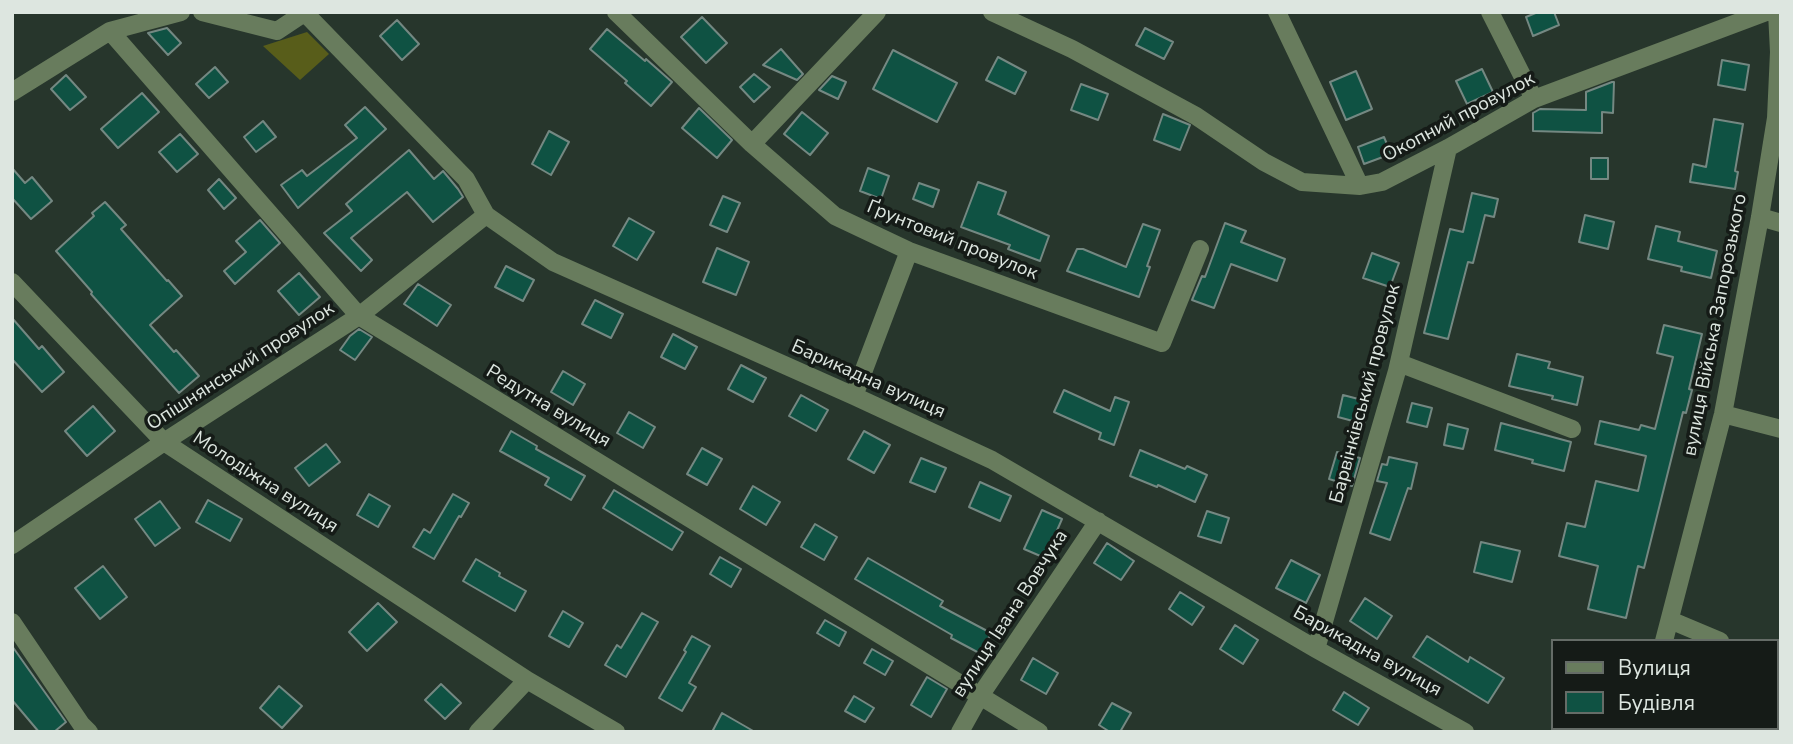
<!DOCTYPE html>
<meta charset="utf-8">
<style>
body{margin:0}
#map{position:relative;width:1793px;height:744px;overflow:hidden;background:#27362c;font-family:"Nunito Sans",sans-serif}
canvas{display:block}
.frame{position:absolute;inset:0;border:14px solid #dde6e0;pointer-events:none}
.legend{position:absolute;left:1551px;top:639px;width:228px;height:91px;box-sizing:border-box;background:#151b17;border:2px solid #656c67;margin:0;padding:9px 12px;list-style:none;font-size:21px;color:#dde6e0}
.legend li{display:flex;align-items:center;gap:14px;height:35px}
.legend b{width:35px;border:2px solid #656c67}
</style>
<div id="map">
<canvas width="1793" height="744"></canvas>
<div class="frame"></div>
<ul class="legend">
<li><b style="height:9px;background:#687c5d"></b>Вулиця</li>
<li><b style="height:19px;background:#0f5243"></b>Будівля</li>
</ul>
</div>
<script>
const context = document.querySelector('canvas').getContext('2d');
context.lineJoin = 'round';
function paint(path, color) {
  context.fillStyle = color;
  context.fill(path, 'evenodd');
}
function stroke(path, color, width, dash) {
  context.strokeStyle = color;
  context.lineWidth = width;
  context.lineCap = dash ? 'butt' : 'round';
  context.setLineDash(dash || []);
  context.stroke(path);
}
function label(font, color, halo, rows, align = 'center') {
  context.font = font + ' "Nunito Sans",sans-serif';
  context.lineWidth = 7;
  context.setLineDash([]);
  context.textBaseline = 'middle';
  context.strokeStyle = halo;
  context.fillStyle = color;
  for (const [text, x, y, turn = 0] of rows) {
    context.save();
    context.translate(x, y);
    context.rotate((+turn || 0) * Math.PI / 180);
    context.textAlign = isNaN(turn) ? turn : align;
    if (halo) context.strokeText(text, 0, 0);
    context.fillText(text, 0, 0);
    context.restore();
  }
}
const green = new Path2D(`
 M307 32 329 54 300 80 263 46Z`);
const building = new Path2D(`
 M1538 12H1554L1559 25 1533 36 1526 17Z
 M702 17 727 43 706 63 681 37Z
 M397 20 419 44 402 60 380 36Z
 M167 28 181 43 168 55 148 33Z
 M1145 28 1173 42 1164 59 1136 45Z
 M607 29 645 61 646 59 672 82 651 106 625 83 627 81 590 49Z
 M781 49 803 74 797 80 763 65Z
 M893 50 957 83 937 122 873 89Z
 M998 57 1026 72 1015 94 986 80Z
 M1722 60 1749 65 1745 90 1718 85Z
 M215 67 228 82 209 98 196 84Z
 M1482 69 1493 92 1467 104 1456 81Z
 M1356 71 1372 109 1346 120 1330 82Z
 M754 74 770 87 754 102 740 87Z
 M66 75 86 97 70 110 51 89Z
 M832 76 846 82 838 99 819 90Z
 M1612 82H1614L1613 113 1602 112V133L1533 131V113L1540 109 1586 110V92Z
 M1081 84 1108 94 1098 120 1071 110Z
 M142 93 159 112 118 148 101 129Z
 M365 107 386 129 298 208 281 185 302 170 307 176 357 138 345 125Z
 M699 108 732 140 717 158 682 128Z
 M802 112 828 133 810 155 784 134Z
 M1163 114 1190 125 1180 150 1154 140Z
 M1714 119 1743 124 1735 171 1738 172 1735 189 1690 182 1693 164 1706 167Z
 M263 121 276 137 256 152 244 137Z
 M549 131 569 142 551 175 532 164Z
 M180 134 198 154 177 172 159 152Z
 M1384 137 1391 154 1364 164 1358 147Z
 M409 150 434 179 443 171 458 189 463 197 433 222 407 192 351 238 372 260 361 271 324 233 352 211 346 204Z
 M1591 158H1608V179H1591Z
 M12 168 25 183 32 177 52 201 31 219 12 198Z
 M868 168 889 176 881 199 860 191Z
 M219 179 236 198 224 209 208 190Z
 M978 182 1006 192 998 214 1049 236 1040 261 1008 249 1010 245 961 227Z
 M919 183 939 190 933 207 913 199Z
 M1472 193 1498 199 1494 217 1485 215 1473 263 1468 262 1448 339 1424 333 1450 229 1463 232Z
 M723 196 740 203 727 232 710 225Z
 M105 202 126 225 121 229 167 281 168 280 182 296 150 325 174 352 176 350 199 376 179 393 91 294 92 292 56 251 94 216 92 213Z
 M1585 215 1614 222 1608 249 1579 242Z
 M629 218 654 232 637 260 613 246Z
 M260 220 280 243 235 284 224 271 246 252 236 241Z
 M1225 223 1246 231 1241 242 1285 259 1277 281 1231 264 1214 308 1192 300 1202 276 1205 277Z
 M1143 224 1160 230 1147 266 1150 267 1139 297 1067 271 1077 249H1083L1126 267Z
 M1656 226 1680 232 1678 241 1717 251 1711 278 1681 271 1682 267 1648 259Z
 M717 248 749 262 736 295 703 282Z
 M1372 253 1399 263 1390 287 1363 278Z
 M506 266 534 280 523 301 495 287Z
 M299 273 320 297 299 315 278 291Z
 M418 284 451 305 437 326 404 304Z
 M595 300 623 314 611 338 582 324Z
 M12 318 39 349 42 346 64 372 42 392 12 359Z
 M1664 325 1702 334 1689 389 1692 390 1686 413 1683 412 1644 568 1638 566 1626 618 1588 609 1598 566 1559 556 1567 523 1585 527 1596 481 1638 491 1646 456 1595 444 1600 421 1639 430 1641 425 1655 429 1673 357 1657 353Z
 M359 329 372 337 355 360 340 350 350 336Z
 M673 334 697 347 685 369 661 357Z
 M1517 354 1550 362 1548 368 1583 377 1577 405 1552 399 1553 396 1509 386Z
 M741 365 766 378 753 402 728 389Z
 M563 371 585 384 573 405 551 392Z
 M1064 390 1110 411 1115 397 1129 402 1114 445 1099 439 1101 433 1054 412Z
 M801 395 828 410 816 431 789 416Z
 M1343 395 1370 402 1364 424 1338 417Z
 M1412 403 1432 408 1427 427 1407 422Z
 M93 406 115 431 87 456 65 431Z
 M629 412 655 427 643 448 617 433Z
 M1501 423 1571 442 1564 471 1532 463 1533 460 1495 450Z
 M1448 424 1468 429 1463 449 1444 445Z
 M511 431 537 446 536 449 585 476 571 500 545 485 549 478 500 451Z
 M864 431 890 445 874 473 848 459Z
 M326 444 340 462 309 486 295 468Z
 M702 448 722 459 707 485 687 474Z
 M1140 450 1185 469 1187 466 1207 475 1195 502 1158 485 1157 487 1130 476Z
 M1337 452 1360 458 1352 486 1329 479Z
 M1389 457 1417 463 1411 489 1408 488 1390 540 1370 533 1387 483 1377 481 1382 464 1387 465Z
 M921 458 946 468 935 492 910 482Z
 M980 482 1011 496 1000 521 969 507Z
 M753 486 780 502 766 525 740 509Z
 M614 490 683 532 672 550 603 508Z
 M369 494 390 506 378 527 357 515Z
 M453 494 469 503 461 517 459 516 434 559 413 547 424 529 430 533Z
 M208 500 242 519 230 541 196 522Z
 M160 501 180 528 155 546 135 519Z
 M1042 510 1062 519 1045 558 1024 549Z
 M1207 511 1229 518 1221 543 1198 536Z
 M815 524 837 537 824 560 801 547Z
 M1481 542 1520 551 1512 582 1474 572Z
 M1107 543 1134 561 1121 580 1094 563Z
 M720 557 741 569 731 587 710 574Z
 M868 558 943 601 940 606 991 633 981 654 951 638 952 635 855 579Z
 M476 559 500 573 499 576 526 591 515 611 463 581Z
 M1291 560 1320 575 1306 603 1276 588Z
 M103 566 127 597 100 619 75 588Z
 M1180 592 1204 607 1192 625 1169 609Z
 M1365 598 1392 616 1377 639 1350 621Z
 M378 603 397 622 367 651 349 632Z
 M563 611 583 623 569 647 549 636Z
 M642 613 658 622 626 677 605 665 617 645 621 648Z
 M825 620 846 632 839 646 817 633Z
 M1235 625 1258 640 1243 664 1220 649Z
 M692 636 710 646 689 683 696 687 682 711 659 698 686 652 684 650Z
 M1427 636 1468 662 1470 657 1504 678 1488 703 1413 657Z
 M12 646 66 722 54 732H39L12 700Z
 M872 649 893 661 885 675 864 663Z
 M1033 658 1058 673 1046 694 1021 680Z
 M927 677 947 689 931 717 911 705Z
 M441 684 461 703 445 719 425 700Z
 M279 686 302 706 282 728 260 708Z
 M1344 692 1369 708 1358 725 1333 710Z
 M854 696 874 708 865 722 845 711Z
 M1112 703 1131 713 1120 732H1110L1099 725Z
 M722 713 755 732H712Z`);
const minor = new Path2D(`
 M202 12 277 31 304 13
 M304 12 466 179 486 215 553 262 854 396 992 460 1316 649 1465 732
 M616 12 752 144 835 216 909 251 1162 343 1200 249
 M992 12 1072 49 1196 116 1264 162 1302 182 1360 186 1382 182 1448 148 1534 99 1766 12
 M1277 12 1360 186
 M1490 12 1534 99
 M110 31 359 316 1039 732
 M12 92 110 31 181 12
 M752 144 877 12
 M1760 217 1781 223
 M12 282 164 442 527 680 616 732
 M1399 363 1572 429
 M854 396 909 251
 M1723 414 1781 429
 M12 545 164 442 359 316 486 215
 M1670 620 1720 641
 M12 622 81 724 89 732
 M1664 641 1723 414 1760 217 1776 118 1779 52 1777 12
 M1316 649 1397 371 1448 148
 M1777 664 1781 666
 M478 732 527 680
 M960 732 980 696 1098 521
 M1640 732 1641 728`);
const streetNames = [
 ["Окопний провулок",1459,118,-28],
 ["Ґрунтовий провулок",952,241,22],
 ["вулиця Війська Запорозького",1716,325,-79],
 ["Опішнянський провулок",241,367,-33],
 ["Барикадна вулиця",868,380,24],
 ["Барвінківський провулок",1366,394,-75],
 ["Редутна вулиця",548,407,31],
 ["Молодіжна вулиця",265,483,33],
 ["вулиця Івана Вовчука",1011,614,-57],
 ["Барикадна вулиця",1367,652,29]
];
paint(green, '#585d1a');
paint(building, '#0f5243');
stroke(building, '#748882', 2);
stroke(minor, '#687c5d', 18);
label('19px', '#dde6e0', '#151b17', streetNames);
</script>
